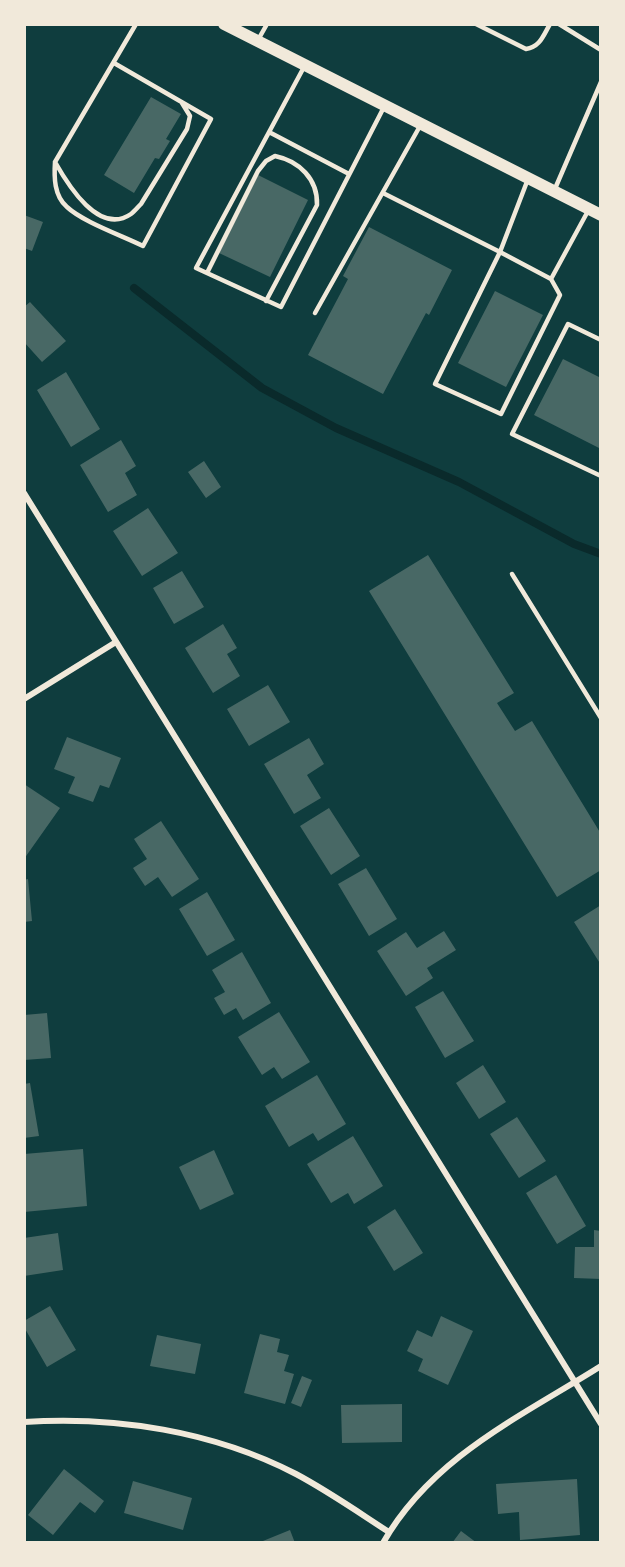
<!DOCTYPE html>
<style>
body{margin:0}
#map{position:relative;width:625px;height:1567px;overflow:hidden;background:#0f3d3e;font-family:Commissioner,sans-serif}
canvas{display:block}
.frame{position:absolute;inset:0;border:26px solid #f1e9da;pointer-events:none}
</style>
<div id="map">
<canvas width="625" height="1567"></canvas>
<div class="frame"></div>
</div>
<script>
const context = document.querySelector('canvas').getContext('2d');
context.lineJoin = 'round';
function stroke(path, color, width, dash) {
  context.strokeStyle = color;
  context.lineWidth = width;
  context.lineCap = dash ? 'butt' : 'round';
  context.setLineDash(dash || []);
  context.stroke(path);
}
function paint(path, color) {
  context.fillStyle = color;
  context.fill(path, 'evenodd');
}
const stream = new Path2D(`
 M134 288 262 388 336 428 459 482 574 544 601 554`);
const building = new Path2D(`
 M151 97 181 114 166 139 170 141 159 159 155 158 134 193 104 175Z
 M258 175 308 200 270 277 219 253Z
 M24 215 43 222 32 251 24 248Z
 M369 227 452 270 429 315 426 313 383 394 308 355 348 279 343 276Z
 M495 291 543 315 506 387 458 363Z
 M30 302 66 341 42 362 24 342V307Z
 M563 359 601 378V449L534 415Z
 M66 372 100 429 71 447 37 390Z
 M121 440 136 466 125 473 137 495 108 512 80 465Z
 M204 461 221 487 206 498 188 472Z
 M148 508 178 553 142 576 113 531Z
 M428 555 514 693 497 703 515 731 532 721 601 834V870L557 897 369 591Z
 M182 571 204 607 174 624 153 588Z
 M223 624 237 648 227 654 240 676 213 693 185 648Z
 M268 685 290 722 249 746 227 709Z
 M67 737 121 758 109 788 100 785 93 802 68 793 75 777 54 769Z
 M309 738 324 764 307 775 321 798 294 814 264 764Z
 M24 784 60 808 24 859Z
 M329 808 360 856 331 875 300 826Z
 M161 821 199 879 172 897 158 877 145 886 133 868 147 859 134 839Z
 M366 868 397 919 369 936 338 884Z
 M28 879 32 921 24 922V880Z
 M207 892 235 940 207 956 179 909Z
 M601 905V965L574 922Z
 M444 931 456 950 427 968 433 978 406 996 377 951 406 932 417 948Z
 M242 952 271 1003 243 1020 236 1008 224 1015 214 998 225 992 212 970Z
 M443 991 474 1041 445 1058 415 1007Z
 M279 1012 310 1062 282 1079 274 1067 262 1075 238 1037Z
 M47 1013 51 1058 24 1060V1015Z
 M483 1065 506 1102 479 1119 456 1083Z
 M317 1075 346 1124 318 1141 313 1133 289 1147 265 1106Z
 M30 1083 39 1136 24 1138V1084Z
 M517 1117 546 1161 519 1178 490 1134Z
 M353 1136 383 1186 354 1204 348 1193 331 1203 307 1164Z
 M83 1149 87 1206 24 1212V1154Z
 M214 1150 234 1194 200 1210 179 1167Z
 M556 1175 586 1226 557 1244 526 1193Z
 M395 1209 423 1253 394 1271 367 1227Z
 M594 1230 601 1231V1279L574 1278 575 1247H594Z
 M58 1233 63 1270 24 1276V1238Z
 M50 1306 76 1350 47 1367 24 1327V1321Z
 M441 1316 473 1331 448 1385 418 1371 423 1359 407 1351 417 1330 432 1337Z
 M260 1334 280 1339 277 1352 289 1355 284 1371 294 1374 285 1404 244 1393Z
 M157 1335 201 1344 195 1374 150 1366Z
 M302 1376 312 1380 301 1407 291 1403Z
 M402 1404V1442L342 1443 341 1405Z
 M64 1469 104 1501 95 1513 80 1502 53 1535 28 1515Z
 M577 1479 580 1535 520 1540 519 1512 498 1514 496 1484Z
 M133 1481 192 1498 183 1530 124 1513Z
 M290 1530 295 1543H258Z
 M461 1531 477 1543H452Z`);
const service = new Path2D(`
 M476 24 526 49C540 47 543 36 550 24
 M559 24 601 50
 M258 40 267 24
 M114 63 211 119 143 246C123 236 83 222 67 207 54 196 54 177 55 162L136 24
 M304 67 196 268 281 307 384 107
 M269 132 349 174
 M55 162C68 185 99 236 131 214 134 212 138 207 141 204L187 129 190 116 182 103
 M528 179 500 252 551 279 588 211
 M554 191 601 82
 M383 193 500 252 435 384 501 414 560 295 551 279
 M207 273 258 171 266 161 275 156C299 161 318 179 317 205L266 301
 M315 313 420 126
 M601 340 568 324 512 434 601 476
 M512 574 601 718`);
const minor = new Path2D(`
 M24 493 601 1424
 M24 699 116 642
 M24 1422C116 1416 213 1431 296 1474 328 1491 358 1512 389 1532
 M383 1543C432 1457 520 1417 601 1366`);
const secondary = new Path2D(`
 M224 24 601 215`);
stroke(stream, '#0a2a2b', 8);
paint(building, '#486865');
stroke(service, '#f1e9da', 4.5);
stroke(minor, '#f1e9da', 6);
stroke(secondary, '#f1e9da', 12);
</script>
